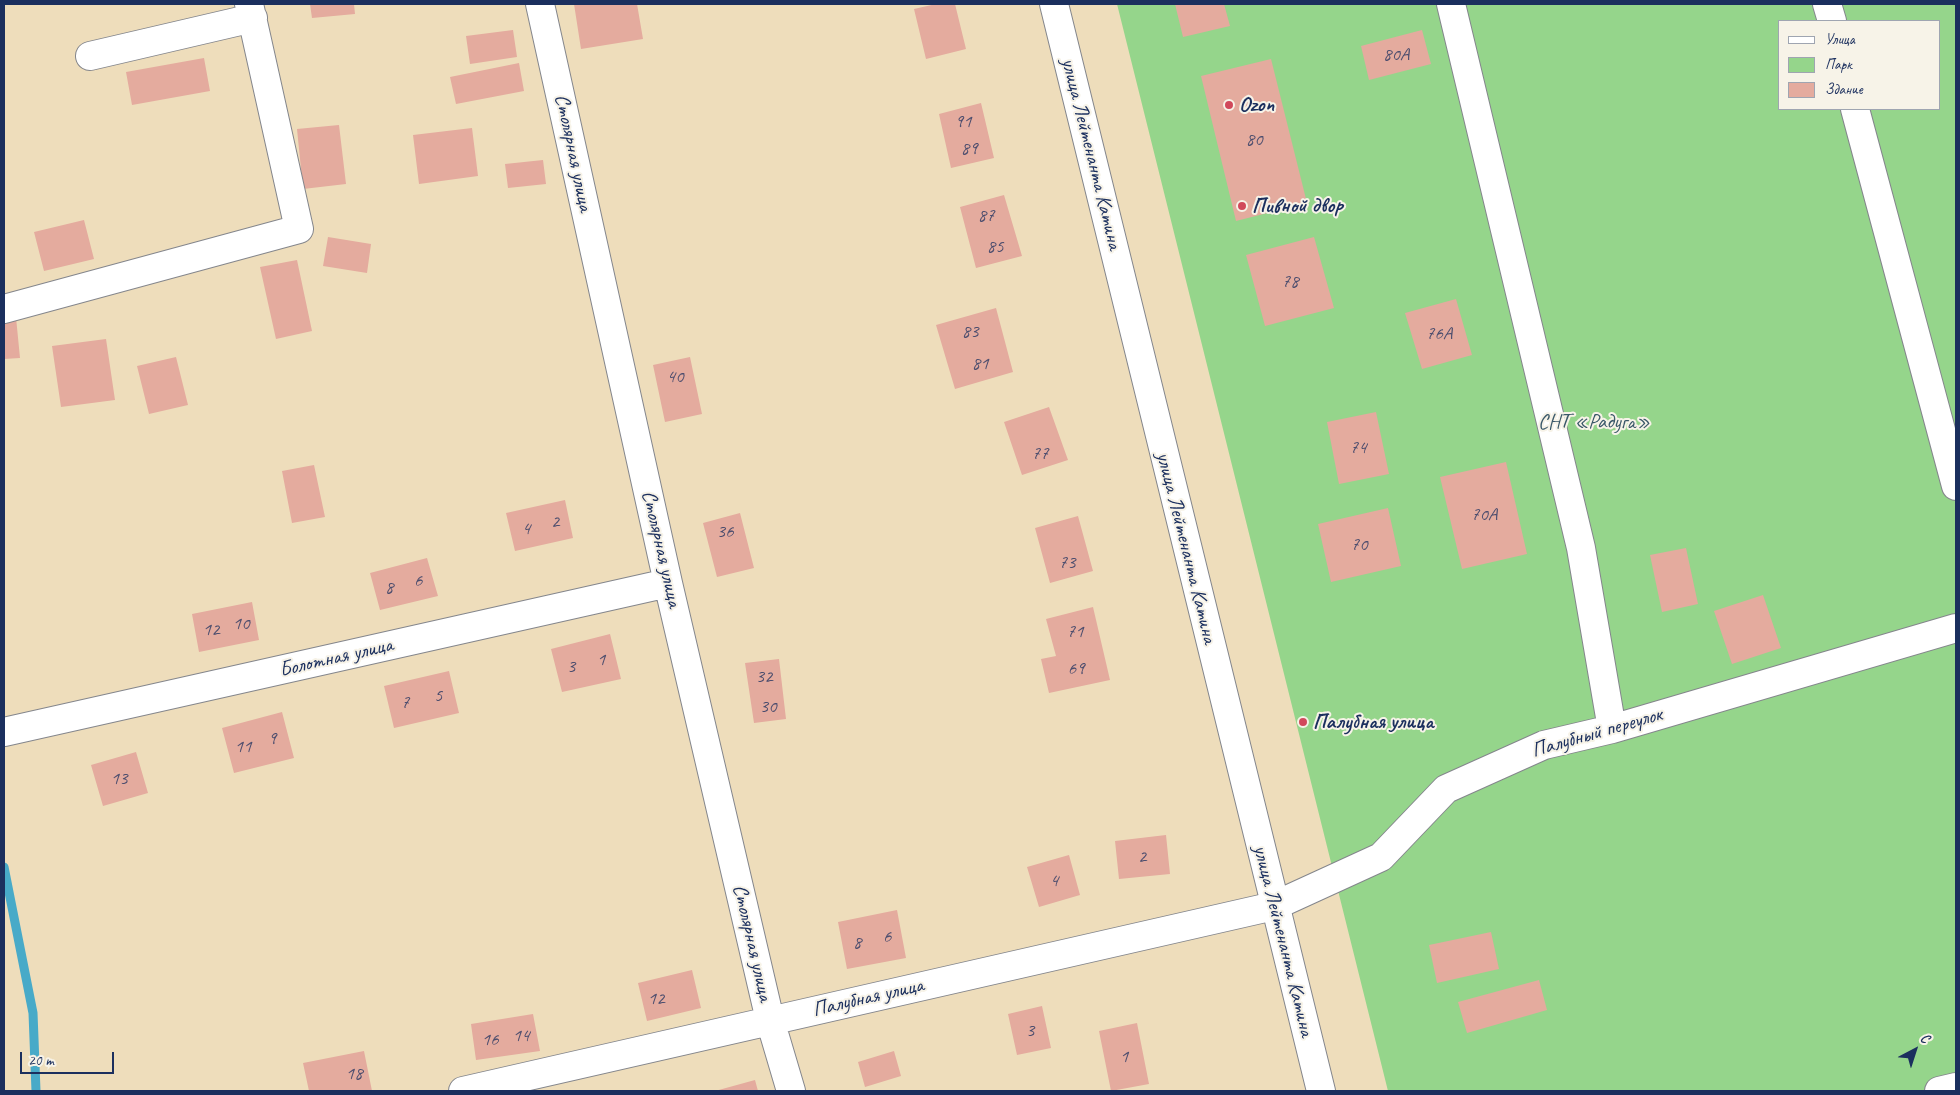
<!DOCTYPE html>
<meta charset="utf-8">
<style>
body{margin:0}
#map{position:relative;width:1960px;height:1095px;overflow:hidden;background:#edb;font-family:Caveat,sans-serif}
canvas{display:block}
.frame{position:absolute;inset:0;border:5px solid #1b2f5e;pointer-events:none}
.legend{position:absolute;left:1778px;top:20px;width:162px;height:90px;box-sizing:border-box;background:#f7f3e8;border:1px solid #9fa5b1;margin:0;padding:6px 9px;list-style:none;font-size:15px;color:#1b2f5e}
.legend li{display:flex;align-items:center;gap:10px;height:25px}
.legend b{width:25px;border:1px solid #9fa5b1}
.north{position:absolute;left:1890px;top:1025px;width:50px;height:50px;-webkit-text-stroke:4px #f7f3e8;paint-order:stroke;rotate:40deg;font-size:14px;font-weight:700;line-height:20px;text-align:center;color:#1b2f5e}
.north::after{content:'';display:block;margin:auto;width:18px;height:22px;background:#1b2f5e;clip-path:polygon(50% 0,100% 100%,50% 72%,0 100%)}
.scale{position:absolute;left:20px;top:1052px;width:94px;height:22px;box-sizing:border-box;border:2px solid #1b2f5e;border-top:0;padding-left:6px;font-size:15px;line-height:18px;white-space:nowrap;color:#1b2f5e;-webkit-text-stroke:4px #f7f3e8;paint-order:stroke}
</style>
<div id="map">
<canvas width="1960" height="1095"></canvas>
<div class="frame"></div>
<ul class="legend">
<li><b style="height:6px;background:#fff"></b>Улица</li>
<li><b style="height:14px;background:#95d58b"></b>Парк</li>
<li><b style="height:14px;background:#e4ab9e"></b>Здание</li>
</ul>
<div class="north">С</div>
<div class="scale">20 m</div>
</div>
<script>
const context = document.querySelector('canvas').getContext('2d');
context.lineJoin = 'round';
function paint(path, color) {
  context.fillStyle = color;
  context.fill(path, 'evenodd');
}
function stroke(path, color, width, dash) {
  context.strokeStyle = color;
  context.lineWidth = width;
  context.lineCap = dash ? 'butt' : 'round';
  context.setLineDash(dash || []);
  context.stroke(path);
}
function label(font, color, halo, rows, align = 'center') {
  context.font = font + ' Caveat,sans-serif';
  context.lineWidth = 4;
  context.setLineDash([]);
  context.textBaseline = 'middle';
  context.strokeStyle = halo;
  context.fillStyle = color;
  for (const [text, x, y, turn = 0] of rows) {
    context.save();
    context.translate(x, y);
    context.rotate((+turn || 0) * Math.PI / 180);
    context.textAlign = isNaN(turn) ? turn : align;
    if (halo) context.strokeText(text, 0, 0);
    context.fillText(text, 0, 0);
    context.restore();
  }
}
const green = new Path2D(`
 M1117 4H1956V1091H1388ZM1779 21H1939V109H1779Z`);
const stream = new Path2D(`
 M4 867 33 1013 36 1091`);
const building = new Path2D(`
 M310 4H354L355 14 312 18Z
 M574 4H637L643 39 581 49Z
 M936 4H955L966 49 926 59 914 9Z
 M1175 4H1224L1230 26 1183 37Z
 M513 30 517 57 470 64 466 36Z
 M1422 30 1431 64 1369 80 1361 46Z
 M204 58 210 91 132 105 126 72Z
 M1271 59 1307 203 1236 221 1201 76Z
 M519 63 524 91 456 104 450 77Z
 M981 103 994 158 951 168 939 114Z
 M339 125 346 184 303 189 297 129Z
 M472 128 478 176 419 184 413 135Z
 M543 160 546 184 508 188 505 164Z
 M1004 195 1022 256 976 268 960 207Z
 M84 220 94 259 44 271 34 232Z
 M328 237 371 244 367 273 323 266Z
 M1314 237 1334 308 1265 326 1246 255Z
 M297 260 312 331 276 339 260 267Z
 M1456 299 1472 355 1422 369 1405 313Z
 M15 307 20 358 4 359V308Z
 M996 308 1013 372 955 389 936 325Z
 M106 339 115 400 61 407 52 346Z
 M176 357 188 405 149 414 137 366Z
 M690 357 702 414 665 422 653 365Z
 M1049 407 1068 460 1022 475 1004 422Z
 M1376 412 1389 474 1339 484 1327 422Z
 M1506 462 1527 554 1462 569 1440 477Z
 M314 465 325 517 292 523 282 471Z
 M565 500 573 538 515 551 506 513Z
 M1388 508 1401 566 1331 582 1318 524Z
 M740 513 754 568 717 577 703 523Z
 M1078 516 1093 571 1050 583 1035 528Z
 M1686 548 1698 604 1662 612 1650 555Z
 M427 558 438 596 380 610 370 573Z
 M1763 595 1781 648 1732 664 1714 611Z
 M252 602 259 640 199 652 192 614Z
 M1093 607 1110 680 1049 693 1041 659 1056 656 1046 619Z
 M610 634 621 679 562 692 551 649Z
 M779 659 786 719 754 723 745 663Z
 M449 671 459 713 394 728 384 686Z
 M282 712 294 758 234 773 222 728Z
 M136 752 148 793 103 806 91 765Z
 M1166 835 1170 874 1119 879 1115 841Z
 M1069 855 1080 895 1039 907 1027 867Z
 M897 910 906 958 847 969 838 922Z
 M1491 932 1499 969 1437 983 1429 945Z
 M692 970 701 1008 647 1021 638 983Z
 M1539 980 1547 1010 1467 1033 1458 1002Z
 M1042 1006 1051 1048 1017 1055 1008 1014Z
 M533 1014 540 1051 476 1060 471 1024Z
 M1137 1023 1149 1084 1111 1091 1099 1031Z
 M364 1051 372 1091H309L303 1063Z
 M894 1051 901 1076 865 1087 858 1062Z
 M755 1080 758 1091H715Z`);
const street = new Path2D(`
 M540 4 668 583 770 1020 791 1091
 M1451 4 1581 548 1612 729
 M1827 4 1832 21
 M90 56 253 18
 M1855 109 1956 486
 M4 309 299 229 249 4
 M4 732 668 583
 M463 1091 1274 906 1381 857 1446 789 1544 745 1612 729 1956 628
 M1939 1091 1956 1087`);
const secondary = new Path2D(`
 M1054 4 1321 1091`);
const markers = [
 [1229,105,5,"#d1495b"],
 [1242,206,5,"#d1495b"],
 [1303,722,5,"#d1495b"]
];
const numberNames = [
 ["80А",1396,55],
 ["91",963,122],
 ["80",1254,140],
 ["89",969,149],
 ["87",986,216],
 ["85",995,247],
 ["78",1290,282],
 ["83",970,332],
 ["76А",1439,334],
 ["81",980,364],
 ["40",675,377],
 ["74",1358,448],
 ["77",1040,454],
 ["70А",1484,515],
 ["2",555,522],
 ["4",526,529],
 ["36",725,532],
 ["70",1359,545],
 ["73",1067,563],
 ["6",418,581],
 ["8",389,588],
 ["10",241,624],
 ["12",211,630],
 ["71",1075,632],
 ["1",601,660],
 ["3",571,667],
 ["69",1076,669],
 ["32",764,677],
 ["5",438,696],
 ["7",405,703],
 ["30",768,707],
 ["9",272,739],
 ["11",243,747],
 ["13",119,779],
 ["2",1142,857],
 ["4",1054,881],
 ["6",887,937],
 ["8",857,943],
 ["12",656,999],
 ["3",1030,1031],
 ["14",521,1036],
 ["16",490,1040],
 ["1",1124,1057],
 ["18",354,1074]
];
const poiNames = [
 ["Ozon",1239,105],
 ["Пивной двор",1252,206],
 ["Палубная улица",1313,722]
];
const streetNames = [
 ["Столярная улица",573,153,78],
 ["улица Лейтенанта Катина",1091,154,76],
 ["улица Лейтенанта Катина",1186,548,76],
 ["Столярная улица",661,549,77],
 ["Болотная улица",336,658,-13],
 ["Палубный переулок",1597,733,-16],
 ["улица Лейтенанта Катина",1283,941,76],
 ["Столярная улица",752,943,77],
 ["Палубная улица",868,998,-13]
];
const parkNames = [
 ["СНТ «Радуга»",1594,422]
];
paint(green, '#95d58b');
stroke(stream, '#48aac8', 9);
paint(building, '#e4ab9e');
stroke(street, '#84868c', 30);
stroke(secondary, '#84868c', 30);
stroke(street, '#fff', 28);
stroke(secondary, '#fff', 28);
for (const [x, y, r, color] of markers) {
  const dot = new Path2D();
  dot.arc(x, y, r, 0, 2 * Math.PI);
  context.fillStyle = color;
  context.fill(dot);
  stroke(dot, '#f7f3e8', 2);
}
label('19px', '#4d4e6e', null, numberNames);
label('bold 21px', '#1b2f5e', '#f7f3e8', poiNames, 'left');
label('21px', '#1b2f5e', '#f7f3e8', streetNames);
label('21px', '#3a5869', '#f7f3e8', parkNames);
</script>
